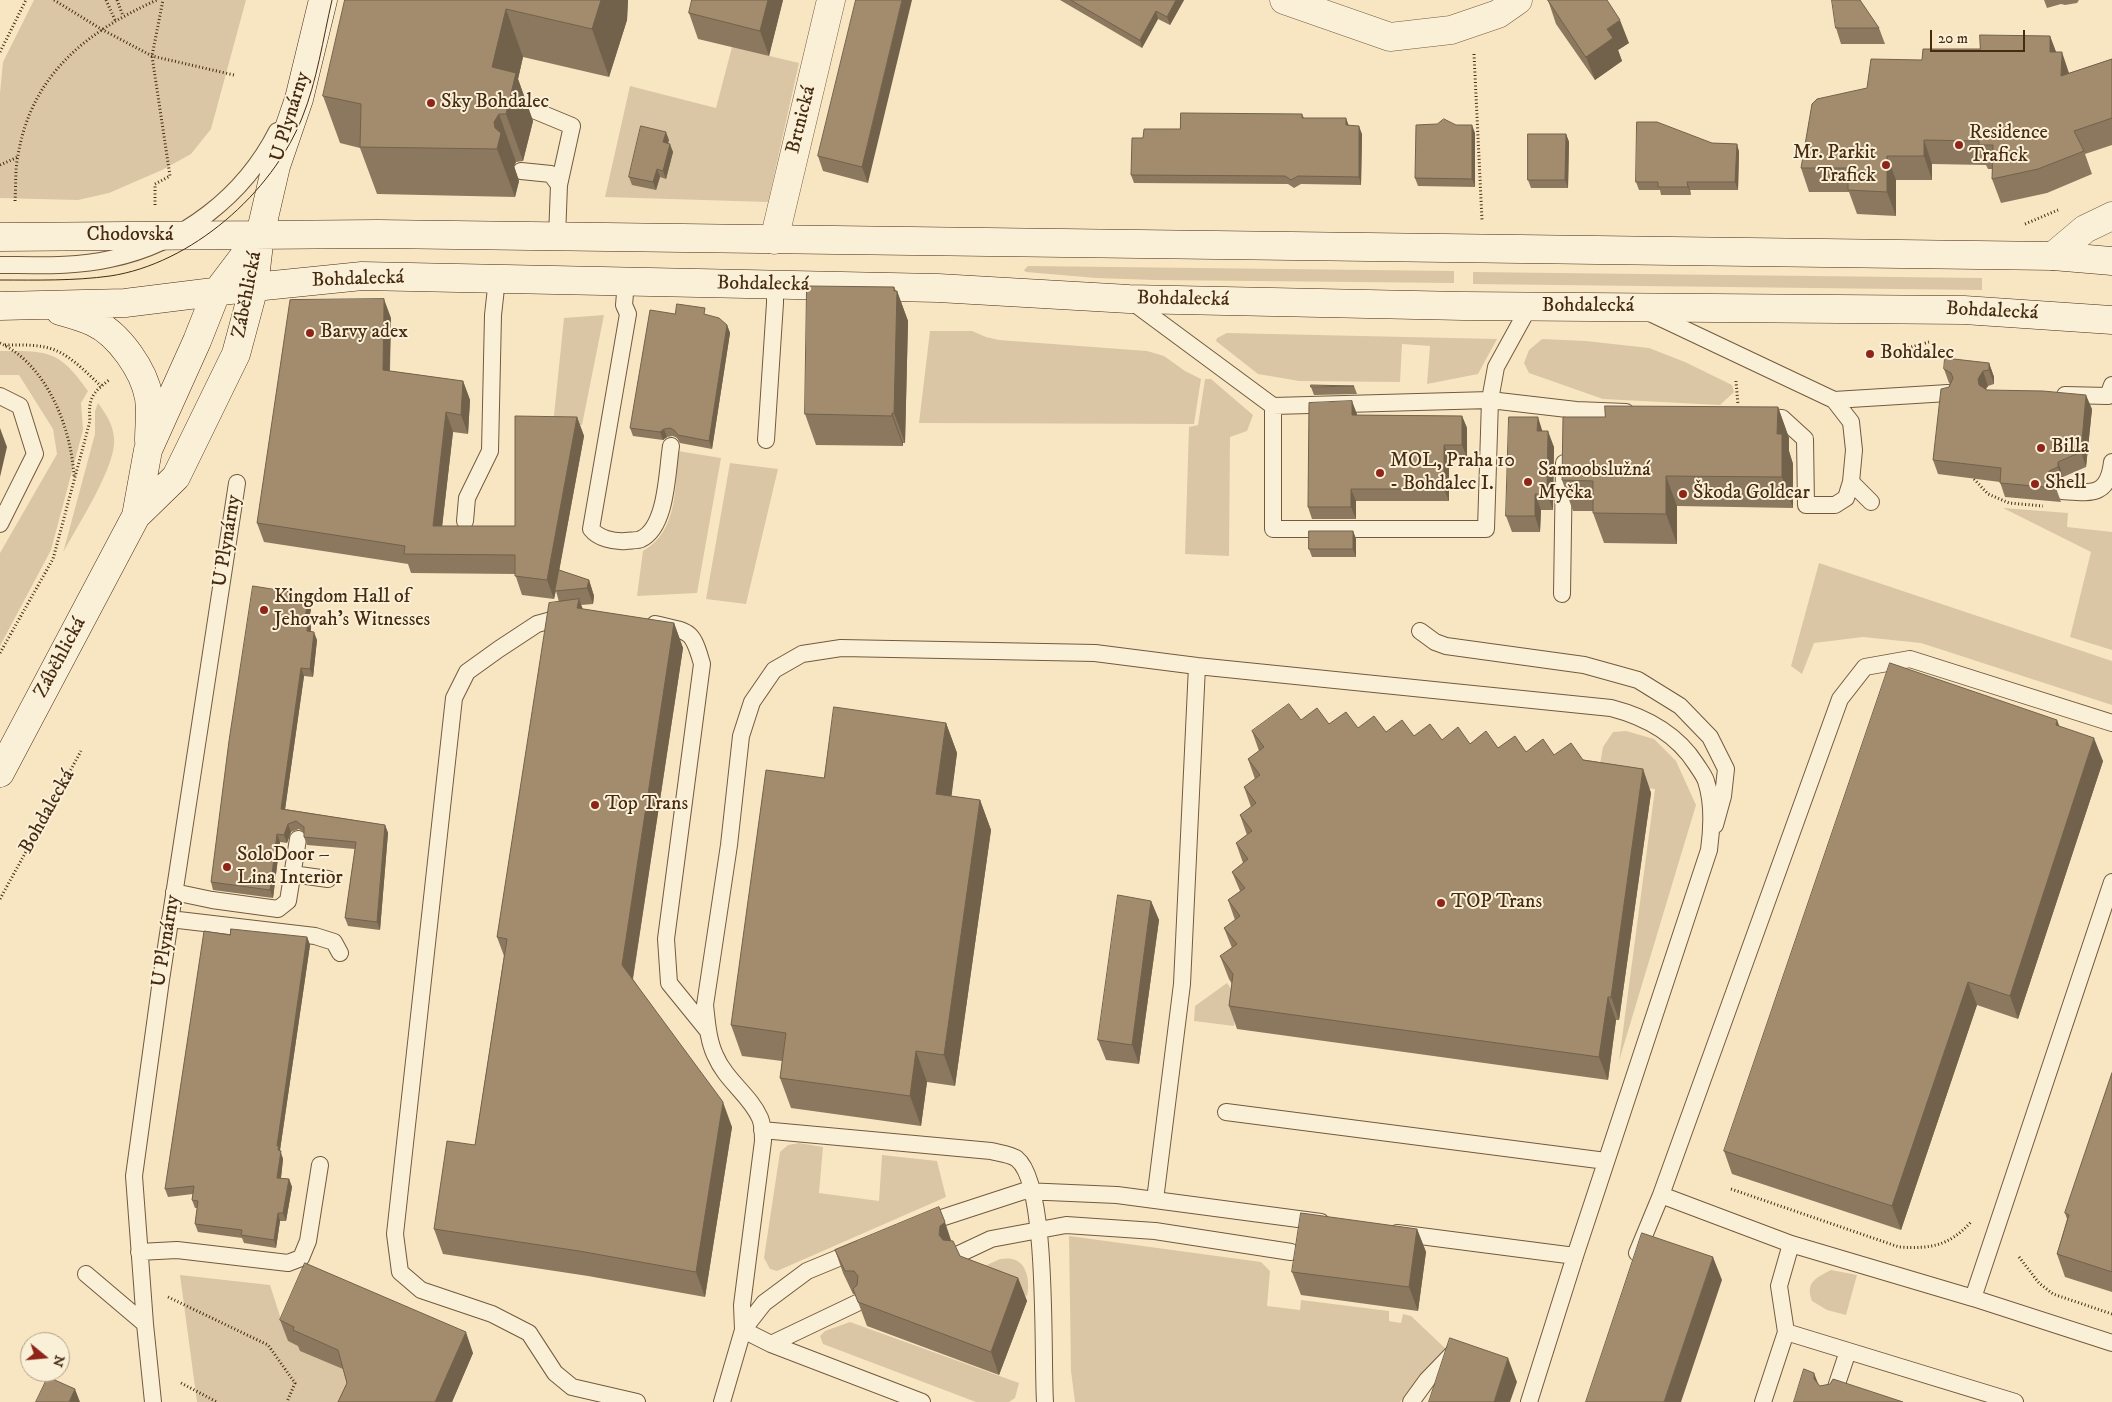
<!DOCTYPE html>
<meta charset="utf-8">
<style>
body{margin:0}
#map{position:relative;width:2112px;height:1402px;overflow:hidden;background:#f8e6c2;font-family:"IM FELL DW Pica",serif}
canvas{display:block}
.north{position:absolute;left:20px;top:1332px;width:50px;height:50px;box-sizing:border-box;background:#faefd7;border:1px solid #b2a188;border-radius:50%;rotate:107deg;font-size:14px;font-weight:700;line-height:20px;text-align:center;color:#472b11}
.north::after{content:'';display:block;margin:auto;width:18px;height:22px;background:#8f2418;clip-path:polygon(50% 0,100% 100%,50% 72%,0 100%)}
.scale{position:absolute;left:1930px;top:30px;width:95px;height:22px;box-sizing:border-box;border:2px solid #472b11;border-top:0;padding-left:6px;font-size:15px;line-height:18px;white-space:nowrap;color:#472b11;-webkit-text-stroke:4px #faefd7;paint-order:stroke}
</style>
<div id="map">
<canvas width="2112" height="1402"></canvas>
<div class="north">N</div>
<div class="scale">20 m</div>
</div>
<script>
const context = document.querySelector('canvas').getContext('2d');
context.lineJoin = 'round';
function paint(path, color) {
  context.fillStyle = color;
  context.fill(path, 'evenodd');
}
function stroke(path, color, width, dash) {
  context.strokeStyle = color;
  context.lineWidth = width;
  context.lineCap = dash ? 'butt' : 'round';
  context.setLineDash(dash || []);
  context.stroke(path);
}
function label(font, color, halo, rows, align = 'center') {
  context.font = font + ' "IM FELL DW Pica",serif';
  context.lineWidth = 4;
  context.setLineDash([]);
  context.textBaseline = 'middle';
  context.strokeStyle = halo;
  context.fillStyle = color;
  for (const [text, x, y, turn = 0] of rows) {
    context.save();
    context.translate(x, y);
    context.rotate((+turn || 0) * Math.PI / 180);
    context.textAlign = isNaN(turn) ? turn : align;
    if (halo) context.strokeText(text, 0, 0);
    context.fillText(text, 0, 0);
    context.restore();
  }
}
const green = new Path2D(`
 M34 0H246L211 129 191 154 162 170 109 193 78 200 0 198V93L3 62Z
 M732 47 799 63 768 202 605 197 630 86 716 108Z
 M1028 266 1454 271V283L1154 280 1096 278 1026 272 1024 270Z
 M1473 272 1982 278V290L1473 284Z
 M604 315 582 425H553L564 318Z
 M930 331H972L986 337 999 340 1147 351 1164 356 1185 371 1201 379 1194 424 919 423Z
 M1227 333 1497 339 1478 374 1427 384 1430 346 1402 344 1400 382 1299 381 1258 374 1216 341 1217 338Z
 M1542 339 1586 341 1649 348 1685 362 1732 385 1734 392 1720 405 1603 399 1529 373 1524 363 1529 350Z
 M0 351C49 351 59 350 88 391L81 403 83 430 51 550 0 646V553L57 454 53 429 19 375H0Z
 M1205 379H1211L1253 415 1247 431 1230 437 1229 556 1185 554 1189 427 1198 425Z
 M98 403C106 414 113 424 114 438 117 466 77 526 63 553L95 434V411Z
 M678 451 721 458 697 593 637 596 643 551C678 531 675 488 678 451Z
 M730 463 778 469 746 604 706 599Z
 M2003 508 2068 513 2067 527 2112 532V650L2070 637 2091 552Z
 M1819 563 2112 661V705L1921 643 1863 637 1814 643 1802 674 1791 666Z
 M1626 731 1654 739 1676 761 1696 805 1619 1061 1655 789 1597 781 1603 747 1613 732Z
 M1227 983 1238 999 1234 1026 1194 1021 1195 1006Z
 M799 1143 823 1147 819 1193 879 1201 882 1155 937 1161 946 1197 777 1271 770 1269 764 1258 780 1152 788 1145Z
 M1069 1236 1261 1262 1270 1271 1267 1306 1300 1310 1301 1300 1389 1311V1321L1401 1323 1403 1314 1411 1316 1447 1350 1400 1402H1075L1071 1371Z
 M1000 1259C1003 1259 1008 1258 1012 1259 1028 1262 1030 1284 1027 1296L974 1277 972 1272Z
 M1831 1270 1857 1275 1846 1315 1827 1310 1812 1301C1805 1282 1816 1278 1831 1270Z
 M180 1275 270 1285 288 1341 357 1369 354 1402H197Z
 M850 1322 1019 1383 1015 1398 1009 1402H976L823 1344 820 1336 825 1331Z`);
const path = new Path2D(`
 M54 0 101 29 152 56 234 75
 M106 0 115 20
 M117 0 123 16
 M0 52 26 0
 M1474 54 1482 220
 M0 165 18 157
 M15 201C16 186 15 170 18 155 32 74 86 32 157 0
 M155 205V184L170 176 152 56 163 0
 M2025 224 2058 210
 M0 343C47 365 71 427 74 476
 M5 345C22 345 39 344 55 350 72 357 88 374 101 386
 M1908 348 1929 342
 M1736 381 1738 405
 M1974 479 1988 494 2009 503 2043 506
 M0 653 53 559 90 421C88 399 92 393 109 380
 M0 899 81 751
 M1731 1189 1899 1247C1931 1249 1949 1246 1971 1222
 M2019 1257 2039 1283 2053 1294 2112 1314
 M168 1297 268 1345 295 1383 287 1402
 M181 1383 217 1402`);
const lane = new Path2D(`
 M531 109 572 126 559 185
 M521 171 551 174 559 185 557 237
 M0 265C36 265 75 267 110 259 182 244 244 196 277 131
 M626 282 624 305 628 314 591 529C598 538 613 542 626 541 630 540 637 541 641 539 667 527 667 471 671 446
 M1131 301 1273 406 1490 400 1496 367 1529 307
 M1650 313 1834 400 1948 393
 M2065 395 2108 396 2112 385
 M0 396 20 406 35 454 0 524
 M1273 406V529H1486L1490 400 1576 410 1626 412
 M1760 417 1782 418 1805 439 1806 505H1835L1846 498 1851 482 1854 450 1851 422 1834 400
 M766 440 775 303V285
 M1851 482 1871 502
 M2062 491C2091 493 2108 497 2112 462
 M465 521 467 498 490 451 493 315 497 279
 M1562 594 1564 463
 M566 616 537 624 499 649 467 672 454 698 395 1234 400 1272 421 1290 492 1314 529 1333 555 1373 572 1387 637 1402
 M655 624C689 632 692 628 702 664L666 939 669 983 708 1031
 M1420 631 1435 642 1446 646 1584 665 1638 680 1680 706 1710 737 1726 769 1723 796 1715 825
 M292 874 328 879
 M2112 882 1973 1298 2112 1343
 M174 892 212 900 278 909 288 901 298 839
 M170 919 315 936 334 942 340 953
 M1226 1112 1606 1161
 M762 1130 991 1151C998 1153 1011 1154 1017 1159 1049 1184 1042 1357 1045 1402
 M1155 1200 1182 984 1197 666
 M923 1224 1024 1191 1117 1195 1321 1222
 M1397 1233 1575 1256 1529 1402
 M1791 1244 1779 1286 1786 1332 2015 1402
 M139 1252 177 1250 288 1263 301 1258 308 1241 320 1165
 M1637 1253 1661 1195
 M957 1255 991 1239 1066 1225 1155 1231 1291 1252
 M86 1274 145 1324
 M1973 1298 1791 1244 1661 1195 1840 699 1865 667 1910 659 2112 723
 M743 1330 742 1305 763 1141C763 1134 763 1125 760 1118 750 1095 726 1081 715 1055 708 1040 707 1022 705 1005L729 845 741 736 752 702 774 670 802 654 841 648 1095 653 1197 666 1611 708C1646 717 1676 733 1696 764 1699 769 1704 775 1706 781 1713 802 1712 828 1709 850L1575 1256
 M743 1330 764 1303 807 1271 858 1250
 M771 1344 857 1303
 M1832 1399 1848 1351
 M153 1402 145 1324 134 1176 161 980 237 483
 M722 1402 743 1330 771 1344 922 1402
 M1411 1402 1427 1380 1455 1351
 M1763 1402 1786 1332`);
const street = new Path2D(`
 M1284 0 1390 37 1451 30 1498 14 1518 0
 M774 240 831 0
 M2053 256 2085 229 2112 216`);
const secondary = new Path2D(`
 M0 237 378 234 2053 256 2112 261
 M0 306 125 303 254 287 362 276 938 288 1129 299 1463 306 1964 310 2112 320
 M60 311C71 314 82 317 93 322 119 334 144 370 149 398 151 412 149 427 149 441
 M136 516 176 477 236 354 254 287 260 235 276 166 299 99 323 0
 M0 773 136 516 148 450 197 341 216 293 260 235`);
const tram = new Path2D(`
 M0 280C37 280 74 281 110 276 191 264 272 193 302 118 317 81 323 39 332 0`);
const wall = new Path2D(`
 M345 0H628L627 20 609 77 523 57 518 79 533 121 523 161 516 162 514 166 519 181 515 197 377 194 360 148 340 143 323 96Z
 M692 0H783L769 56 698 39 689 13Z
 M856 0 868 183 823 171 818 156Z
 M1060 0H1184L1170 25 1158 19 1142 48Z
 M1548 0 1629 43 1618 50 1622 61 1595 80 1556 24Z
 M2044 0H2079L2077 3 2065 5 2061 4 2047 8Z
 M1836 28H1879L1885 44H1841Z
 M2050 36 2056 52 2069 73 2112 59V145L2085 154 2092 174 2047 193 2001 203 1992 179V169H1988L1986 165 1932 164V180H1896V216L1857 214 1849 192H1809L1801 168 1867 88 1922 60Z
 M1302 114 1304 118 1349 125 1362 134 1361 185 1301 184 1294 188 1288 184 1134 183 1131 175 1180 129Z
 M1437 124 1456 125 1475 133V187L1418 186 1415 178Z
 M1566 134 1569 142 1568 188H1531L1528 180Z
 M669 140 668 143 673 152 666 179 660 177 656 190 632 185 629 177Z
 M1712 143 1737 144 1739 152 1738 190H1690L1691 195H1661L1660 190H1639L1636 182Z
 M894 287 896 291H897L908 321 905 443H903V446L816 445 805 414Z
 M675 314 708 315 727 325 730 333 712 449 680 443 677 438 673 436 667 437 663 440 633 436 630 428Z
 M391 318 390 371 463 381 470 400 468 434 453 432 442 526H515L577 417 584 436 559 570 589 580 594 596 593 604 581 605 583 609 674 623 683 648 633 979 732 1127 705 1297 588 1276 443 1254 434 1229 475 1145 504 956 497 937 559 602 556 591 554 599 522 595 515 574 411 573 408 564 264 542 257 523Z
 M1989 363 1994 377V384L1988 386 1986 389 1987 390 2092 409 2086 467 2063 477V481L2054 485V486L2056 488 2061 502 2005 497 2000 482 1938 474 1933 460 1949 387 1950 384 1949 383 1944 369Z
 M1354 386 1357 394 1314 395 1311 387Z
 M1778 407 1789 438V451L1793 464V508L1677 506V544L1604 543 1593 513V511H1573L1562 480 1605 417Z
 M1357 414V415L1462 416 1467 428V458L1449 457V501H1356V519H1312L1308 507Z
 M1543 431 1554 447 1553 510H1541L1540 532H1512L1506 516Z
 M1353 531 1356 539V557H1312L1309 549Z
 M309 595 312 603 309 620 311 627V631L317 640 313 677 304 676 285 809 385 825 388 833 380 930 348 926 345 918 355 849 307 845 304 837V833L299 829 291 832 287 843 280 842 273 898 213 890 211 882Z
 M1301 720 1554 755 1643 769 1651 793 1619 1020H1616L1608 1080 1237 1029 1229 1006 1232 984 1229 979 1220 956 1232 948 1224 928 1235 920 1228 900 1240 891 1232 872 1243 863 1236 843 1247 835 1240 815 1251 807 1244 787 1255 779 1248 759 1259 751 1252 731Z
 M946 723 957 753 951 796 980 800 991 830 955 1086 927 1082 921 1126 791 1108 780 1078 782 1061 742 1056 731 1025 824 778Z
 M2060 726 2103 761 2018 1019 1977 1005 1901 1230 1732 1174 1724 1151Z
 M1151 901 1159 920 1139 1064 1106 1060 1098 1040Z
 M230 935 307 937 310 945 280 1150 283 1159 281 1178 289 1179 292 1187 286 1221H280L276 1248 244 1243 242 1238 198 1232 195 1224 197 1208H195L192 1200 193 1194 168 1197 165 1189Z
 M2112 1073V1292L2065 1277 2057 1254 2067 1219 2065 1213Z
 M1417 1229 1426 1252 1418 1311 1301 1295 1292 1272Z
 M952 1241 960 1256 1018 1278 1027 1301 999 1375 867 1326 855 1294H853L843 1273 835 1250Z
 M280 1320 473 1353 452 1402H338L347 1383 343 1369 300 1351 298 1346 288 1341Z`);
const shadedWall = new Path2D(`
 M601 0H628L627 20 609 77 592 29Z
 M768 0H783L769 56 760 31Z
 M902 0H912L868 183 862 167Z
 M1176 0H1184L1170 25 1167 17Z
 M506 9 523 57 518 79 533 121 523 161 506 114 492 67Z
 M1156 11 1158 19 1142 48 1140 40Z
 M1620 20 1629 43 1618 50 1622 61 1595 80 1586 57 1607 29Z
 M2050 36 2059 60 2050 52Z
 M2062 52 2070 76H2061Z
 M499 114 516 162 514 166 519 181 515 197 497 149 494 122Z
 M1346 118 1349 126 1346 125Z
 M1472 125 1475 133V187L1472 179Z
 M1359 126 1362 134 1361 185 1359 177Z
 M666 132 669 140 666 150 663 142Z
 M1566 134 1569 142 1568 188 1565 180Z
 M1924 140 1932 164V180L1924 156Z
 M670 144 673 152 666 179 663 171Z
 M1737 144 1739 152 1738 190 1735 182Z
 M1887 156 1896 180V216L1887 192Z
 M657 169 660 177 656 190 653 182Z
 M1687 182 1690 190 1691 195 1688 187Z
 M894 287 896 293 897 291 908 321 905 443 894 413Z
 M384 299 391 318 389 389 383 370Z
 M727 325 730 333 712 449 709 441Z
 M1989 363 1994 377V384L1989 370Z
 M1983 371 1988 386 1983 393 1979 385 1978 379Z
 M463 381 470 400 468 434 461 415Z
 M2086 395 2092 409 2086 467 2081 452Z
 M1352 401 1357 414V427L1352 415Z
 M1778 407 1789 438V451L1793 464V508L1782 477 1777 434Z
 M446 412 453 432 440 545 433 526Z
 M892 413 903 443V446L892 416Z
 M1462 416 1467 428V458L1462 445Z
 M577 417 584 436 554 599 547 580Z
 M1538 417 1543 433 1537 431Z
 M0 428 7 447 0 477Z
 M664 429 667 437 663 440 660 432Z
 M1548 431 1554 447 1553 510 1547 494Z
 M1444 445 1449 457V501L1444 489Z
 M2058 462 2063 477V481L2058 467Z
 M2049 471 2054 485V488L2048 480Z
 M1666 476 1677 506V544L1666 514Z
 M1351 489 1356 501V519L1351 507Z
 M1535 494 1541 510 1540 532 1535 516Z
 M1353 531 1356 539V557L1353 549Z
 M589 580 594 596 593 604 587 588Z
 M309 595 312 603 309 620 311 627 310 639 307 631 305 618Z
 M579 599 588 624 577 608Z
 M674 623 683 648 631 990 622 965Z
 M314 632 317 640 313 677 310 669Z
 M301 668 304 676 284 817 281 809Z
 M2057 720 2066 743 2056 725Z
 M946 723 957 753 948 824 936 794Z
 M2094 738 2103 761 2018 1019 2010 996Z
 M1643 769 1651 793 1619 1020 1611 997Z
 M980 800 991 830 955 1086 944 1055Z
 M288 824 291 832 287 843 284 835Z
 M385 825 388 833 380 930 377 922Z
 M277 834 280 842 273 898 270 890Z
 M1151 901 1159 920 1139 1064 1132 1045Z
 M307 937 310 945 280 1150 283 1159 280 1186 277 1178V1146Z
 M1968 982 1977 1005 1901 1230 1892 1206Z
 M1608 997 1616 1020 1608 1080 1599 1057Z
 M916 1051 927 1082 921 1126 910 1096Z
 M723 1102 732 1127 705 1297 696 1272Z
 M289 1179 292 1187 286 1221 283 1213Z
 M278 1213 280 1221 276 1248 274 1240Z
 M945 1222 953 1246 949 1250 939 1235 940 1226Z
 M1417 1229 1426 1252 1418 1311 1409 1287Z
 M1713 1257 1722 1280 1681 1402H1664Z
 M1018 1278 1027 1301 999 1375 991 1352Z
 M466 1332 473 1353 452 1402H435Z
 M1508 1358 1517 1382 1510 1402H1494Z
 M1814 1373 1823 1396 1814 1379Z
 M75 1389 80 1402H69Z`);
const building = new Path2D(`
 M345 0H601L592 29 506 9 492 67 516 73 506 114H499L494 122 495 128 501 133 497 149 360 147 361 104 323 96Z
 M692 0H768L760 31 689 13Z
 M856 0H902L862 167 818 156Z
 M1071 0H1176L1167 17 1156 11 1140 40Z
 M1548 0H1607L1620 20 1607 29 1613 38 1586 57Z
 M1832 0H1860L1879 28H1836Z
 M1980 35 2050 36V52H2062L2061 76 2112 59V118L2074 131 2084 151 2038 169 1992 179 1993 145H1979V141L1924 140V156H1887V192L1848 190V168H1801L1812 104 1817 99 1867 88 1871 59 1922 60 1923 49H1980Z
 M1181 113 1302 114V118H1346V125L1359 126V177L1298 176 1291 180 1285 176 1131 175 1132 138H1143L1144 129H1180Z
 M1444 119 1456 125H1472V179L1415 178 1416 125 1437 124Z
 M1637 122H1657L1712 143 1737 144 1735 182H1687L1688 187H1658V182H1636Z
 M641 126 666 132 663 142 670 144 663 171 657 169 653 182 629 177Z
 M1528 134H1566L1565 180H1528Z
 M807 286 894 287V291H897L894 413H892V416L805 414Z
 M384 299 383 370 463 381 461 415 446 412 433 526H515V416L577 417 547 580 515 576V555L404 554 405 546 257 523 290 300Z
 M677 304 705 308 704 314 719 318 727 325 709 441 678 435 674 430 670 428 664 429 660 432 630 428 650 310 675 314Z
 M1945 358 1989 363V370L1983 371 1978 379 1979 385 1987 390 2043 391 2086 395 2081 452 2058 462V467L2049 471 2048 480 2056 488 2000 483 2001 468 1933 460 1941 389 1949 387 1953 378 1951 373 1944 369Z
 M1311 385 1354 386 1311 387Z
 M1352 401V415L1462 416V445H1444V489H1351V507H1308L1309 403Z
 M1605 406 1778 407 1777 434H1782V477L1666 476V514L1593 513V481L1562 480 1563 417H1605Z
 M1509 417H1538L1537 431H1548L1547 494H1535V516H1506Z
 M1309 531H1353V549H1309Z
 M559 570 589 580 587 588 555 591Z
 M253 586 309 595 305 618 308 619 307 631 314 632 310 669 301 668 281 809 385 825 377 922 345 918 356 842 304 837V827L296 821 288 824 284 835 277 834 270 890 211 882 229 741Z
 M579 599 577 608 674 623 622 965 723 1102 696 1272 579 1251 434 1229 447 1141 475 1145 507 939 497 937 549 603Z
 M1890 663 2057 720 2056 725 2094 738 2010 996 1968 982 1892 1206 1724 1151Z
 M1289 704 1301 720 1317 708 1329 724 1346 712 1358 728 1374 716 1386 732 1402 720 1414 736 1430 724 1442 740 1458 727 1470 744 1486 731 1498 748 1515 736 1526 752 1543 739 1554 755 1571 743 1583 760 1643 769 1611 997H1608L1599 1057 1229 1006 1233 974 1220 956 1237 944 1224 928 1240 916 1228 900 1245 888 1232 872 1248 859 1236 843 1252 831 1240 815 1256 803 1244 787 1260 775 1248 759 1264 747 1252 731Z
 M834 707 946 723 936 794 980 800 944 1055 916 1051 910 1096 780 1078 786 1033 731 1025 766 770 824 778Z
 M1118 895 1151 901 1132 1045 1098 1040Z
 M231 929 307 937 277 1146H279L278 1150 281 1151 277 1178 289 1179 283 1213H278L274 1240 241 1235 242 1230 195 1224 198 1201 192 1200 194 1186 165 1189 204 931 230 935Z
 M2112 1073V1272L2057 1254 2069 1215 2065 1213Z
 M939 1207 945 1222 940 1226 939 1235 943 1240 953 1241 960 1256 1018 1278 991 1352 858 1302 853 1289 857 1285 858 1276 854 1271H845L835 1250Z
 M1301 1213 1417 1229 1409 1287 1292 1272Z
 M1642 1233 1713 1257 1664 1402H1586Z
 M305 1263 466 1332 435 1402H338L347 1383 338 1350 293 1330 294 1327 280 1320Z
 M1450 1338 1508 1358 1494 1402H1429Z
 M1804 1369 1814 1373V1379L1820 1386 1830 1384 1833 1379 1903 1402H1794Z
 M48 1377 75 1389 69 1402H36Z`);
const markers = [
 [431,103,5,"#8f2418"],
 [1959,145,5,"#8f2418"],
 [1886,165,5,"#8f2418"],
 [310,333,5,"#8f2418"],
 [1870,354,5,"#8f2418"],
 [2041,448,5,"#8f2418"],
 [1380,473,5,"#8f2418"],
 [1528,482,5,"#8f2418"],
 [2035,484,5,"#8f2418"],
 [1683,494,5,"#8f2418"],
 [264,610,5,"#8f2418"],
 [595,805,5,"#8f2418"],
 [227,867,5,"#8f2418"],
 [1441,903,5,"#8f2418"]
];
const poiNames = [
 ["Sky Bohdalec",441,103],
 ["Residence",1969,134],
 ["Trafick",1969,157],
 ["Mr. Parkit",1876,154,"right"],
 ["Trafick",1876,177,"right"],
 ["Barvy adex",320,333],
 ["Bohdalec",1880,354],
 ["Billa",2051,448],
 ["MOL, Praha 10",1390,462],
 ["- Bohdalec I.",1390,485],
 ["Samoobslužná",1538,471],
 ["Myčka",1538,494],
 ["Shell",2045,484],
 ["Škoda Goldcar",1693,494],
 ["Kingdom Hall of",274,598],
 ["Jehovah's Witnesses",274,621],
 ["Top Trans",605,805],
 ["SoloDoor –",237,856],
 ["Lina Interior",237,879],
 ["TOP Trans",1451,903]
];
const streetNames = [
 ["U Plynárny",291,117,-73],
 ["Brtnická",802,120,-76],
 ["Chodovská",130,236],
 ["Bohdalecká",358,280,-2],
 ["Bohdalecká",763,285,1],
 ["Záběhlická",248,295,-79],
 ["Bohdalecká",1183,300,1],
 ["Bohdalecká",1588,307],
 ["Bohdalecká",1992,312,3],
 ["U Plynárny",228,541,-81],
 ["Záběhlická",61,658,-62],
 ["Bohdalecká",48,812,-61],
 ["U Plynárny",167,941,-81]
];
paint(green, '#dac6a4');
stroke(lane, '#735a3d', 18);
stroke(street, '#735a3d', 29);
stroke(secondary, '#472b11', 29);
stroke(path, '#472b11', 3, [1, 2.5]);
stroke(lane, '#faefd7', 16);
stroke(street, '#faefd7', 28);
stroke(secondary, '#faefd7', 28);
stroke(tram, '#472b11', 1);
paint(wall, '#8c785e');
paint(shadedWall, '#72624c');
paint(building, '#a38c6d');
stroke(building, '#72624c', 1);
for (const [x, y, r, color] of markers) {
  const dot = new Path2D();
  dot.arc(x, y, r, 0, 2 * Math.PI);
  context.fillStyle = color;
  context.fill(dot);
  stroke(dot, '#faefd7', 2);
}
label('20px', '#472b11', '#faefd7', poiNames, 'left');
label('20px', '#472b11', '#faefd7', streetNames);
</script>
